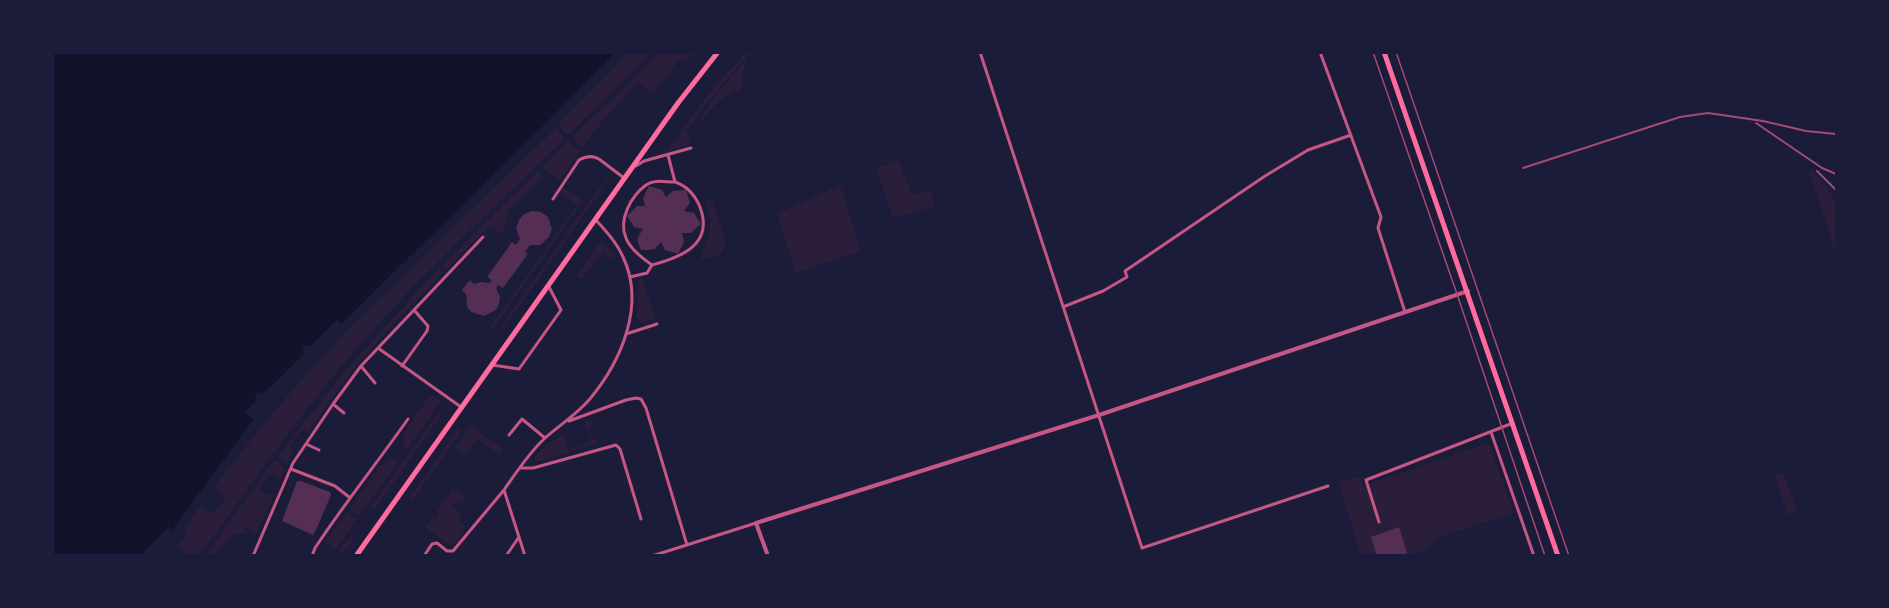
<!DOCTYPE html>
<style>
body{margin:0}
#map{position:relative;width:1889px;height:608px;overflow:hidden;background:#1b1b3a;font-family:Rubik,sans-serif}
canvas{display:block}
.frame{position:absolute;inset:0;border:54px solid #1b1b3a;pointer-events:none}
</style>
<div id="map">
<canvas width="1889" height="608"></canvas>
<div class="frame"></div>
</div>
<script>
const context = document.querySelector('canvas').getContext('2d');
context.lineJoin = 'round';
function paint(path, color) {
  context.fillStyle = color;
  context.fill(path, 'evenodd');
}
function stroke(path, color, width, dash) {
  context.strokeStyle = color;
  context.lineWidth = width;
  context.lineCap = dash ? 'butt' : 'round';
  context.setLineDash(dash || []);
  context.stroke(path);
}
const green = new Path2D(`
 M628 53H652L568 135 559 127 560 122Z
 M660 53H694L685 63 679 59 654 94 637 83 604 119 582 148 572 137Z
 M745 53H750L719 88 686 131 692 144 666 152 707 96Z
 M746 60 741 90C724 94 713 106 703 120L700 118 716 94Z
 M556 128 565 138C504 199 440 257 381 321 314 394 258 475 200 555H188L177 547 187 533 183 529 200 506 213 514 226 497 213 488C255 434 298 381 346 332 415 263 486 196 556 128Z
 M568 141 580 151 560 180 541 168Z
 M899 160 912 195 930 190 935 206 893 218 876 168Z
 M1808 167 1826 186 1836 202V256Z
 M538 171 543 176 509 211 503 234 490 225 446 270 441 266Z
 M610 173V178L599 193 503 329 497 332Z
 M840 185 861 251 796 273 777 214Z
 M563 187 583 201 491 331 489 329 577 205 560 192Z
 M712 200 726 243 721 254 702 260 701 253C712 238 713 220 705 202Z
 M600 241 610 250 617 262 603 252 582 279 577 276Z
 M439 268 444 272 385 333 352 371 308 433 302 429 289 447 294 451 288 464 277 457 345 371Z
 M642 277 655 319 642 323 638 321 637 318 638 282Z
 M431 394 441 401 407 449 402 445 405 430Z
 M438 413 441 416 375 509 372 507 351 536 354 539 342 554 340 553 336 555Z
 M591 419 593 423 589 429 590 436 599 442 541 461H535V457L546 445 563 434 568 450 591 442 584 421Z
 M472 424 477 427 476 430 504 449 499 454 477 439 465 455 455 448Z
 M458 428 462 431 402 515 412 499 410 497Z
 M1489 443 1514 513 1436 538 1431 546 1415 555H1361L1338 482 1360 476 1363 486Z
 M393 458 398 462 360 515 350 508 379 466Z
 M275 459 283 466 285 469 280 481 277 476 269 475 260 487 261 491 269 495 275 493 257 532 255 534 245 526 244 529 249 532 232 535 215 555H206Z
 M1783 472 1797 511 1788 515 1774 475Z
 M453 488 465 497 461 503 457 501 452 507 462 514 459 520 465 526C464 533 457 544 449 545L425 527 432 517 435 519 439 514 437 511Z
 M347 512 357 519 336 549 325 542Z`);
const water = new Path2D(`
 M52 53 53 52 614 53 551 118 341 324 337 320 311 346H305L302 349 304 354 264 393 259 392 256 393 255 398 256 401 245 412 253 420 172 530 168 527 141 555 135 556 53 555Z`);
const building = new Path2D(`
 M649 186 662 190 666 197 673 191 686 190 690 203 684 211 694 213 701 224 691 233H682L684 242 678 254 665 250 661 242 655 249 648 250H641L638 243V237L643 229 634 227 627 216 637 206H645L643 198Z
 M532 211 541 212 548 217 552 229 549 237 540 245H530L525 252 528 254 503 288 498 285 496 288 500 297 499 304 496 310 484 316 471 312 467 307 466 294 462 290 470 280 474 284 481 282 490 283 492 280 487 277 512 242 516 245 520 239 516 228 519 220 524 214Z
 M297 481H301L330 492 331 495 315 532 313 535 282 521Z
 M1399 527 1407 553 1400 556H1377L1371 537Z`);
const minor = new Path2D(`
 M980 52 1142 548 1328 486
 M1320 52 1381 217 1378 228 1405 312
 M636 166 644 161 691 148
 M553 199 579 160C586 156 592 155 599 159L624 178
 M652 265C642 258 630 249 626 238 618 220 631 196 646 185 654 179 665 182 674 182
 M630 277 647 273 652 265C682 257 714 244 700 207 695 195 687 186 675 182L668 155
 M1063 307 1103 291 1127 277 1125 271 1265 176 1308 150 1351 135
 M626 334 657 324
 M378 348 461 407
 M492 365 519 369 561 310 548 285
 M361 366 375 383
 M402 366 427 331 428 326 414 310
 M333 404 344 413
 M569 421 626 400 636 398 641 399 646 408 687 545
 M1491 432 1534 556
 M509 435 522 419 545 438
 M306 444 319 450
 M520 468H533L616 445 620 449 641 519
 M291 469 335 486 349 497
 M1379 522 1366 480 1513 423
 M253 556 293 463 333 404 361 366 483 237
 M312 556 315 548C344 504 377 463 408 419
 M424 556 432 544 437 543 447 551H453L504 490
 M506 556 519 537
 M525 556 504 490C516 473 528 454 544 439 558 426 575 416 589 400 621 362 646 305 623 257 617 243 606 231 596 220
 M652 556 756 523`);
const tertiary = new Path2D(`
 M768 556 756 523 1099 415 1468 291`);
const primary = new Path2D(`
 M356 556 678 103 718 52`);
const trunk = new Path2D(`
 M1384 52 1558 556`);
const tram = new Path2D(`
 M1373 52 1457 294 1545 556
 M1396 52 1569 556`);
const rail = new Path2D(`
 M1756 123 1822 168 1836 174
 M1523 168 1680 117 1708 113 1763 121 1806 131 1836 134
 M1817 171 1836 190`);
paint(green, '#2a1e3b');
paint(water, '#12122b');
paint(building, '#542f53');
stroke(minor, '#c65784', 3);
stroke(tertiary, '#c65784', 4);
stroke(primary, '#ff6b9d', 5);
stroke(trunk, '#ff6b9d', 5);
stroke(tram, '#a44b75', 1.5);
stroke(rail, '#a44b75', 2);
</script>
